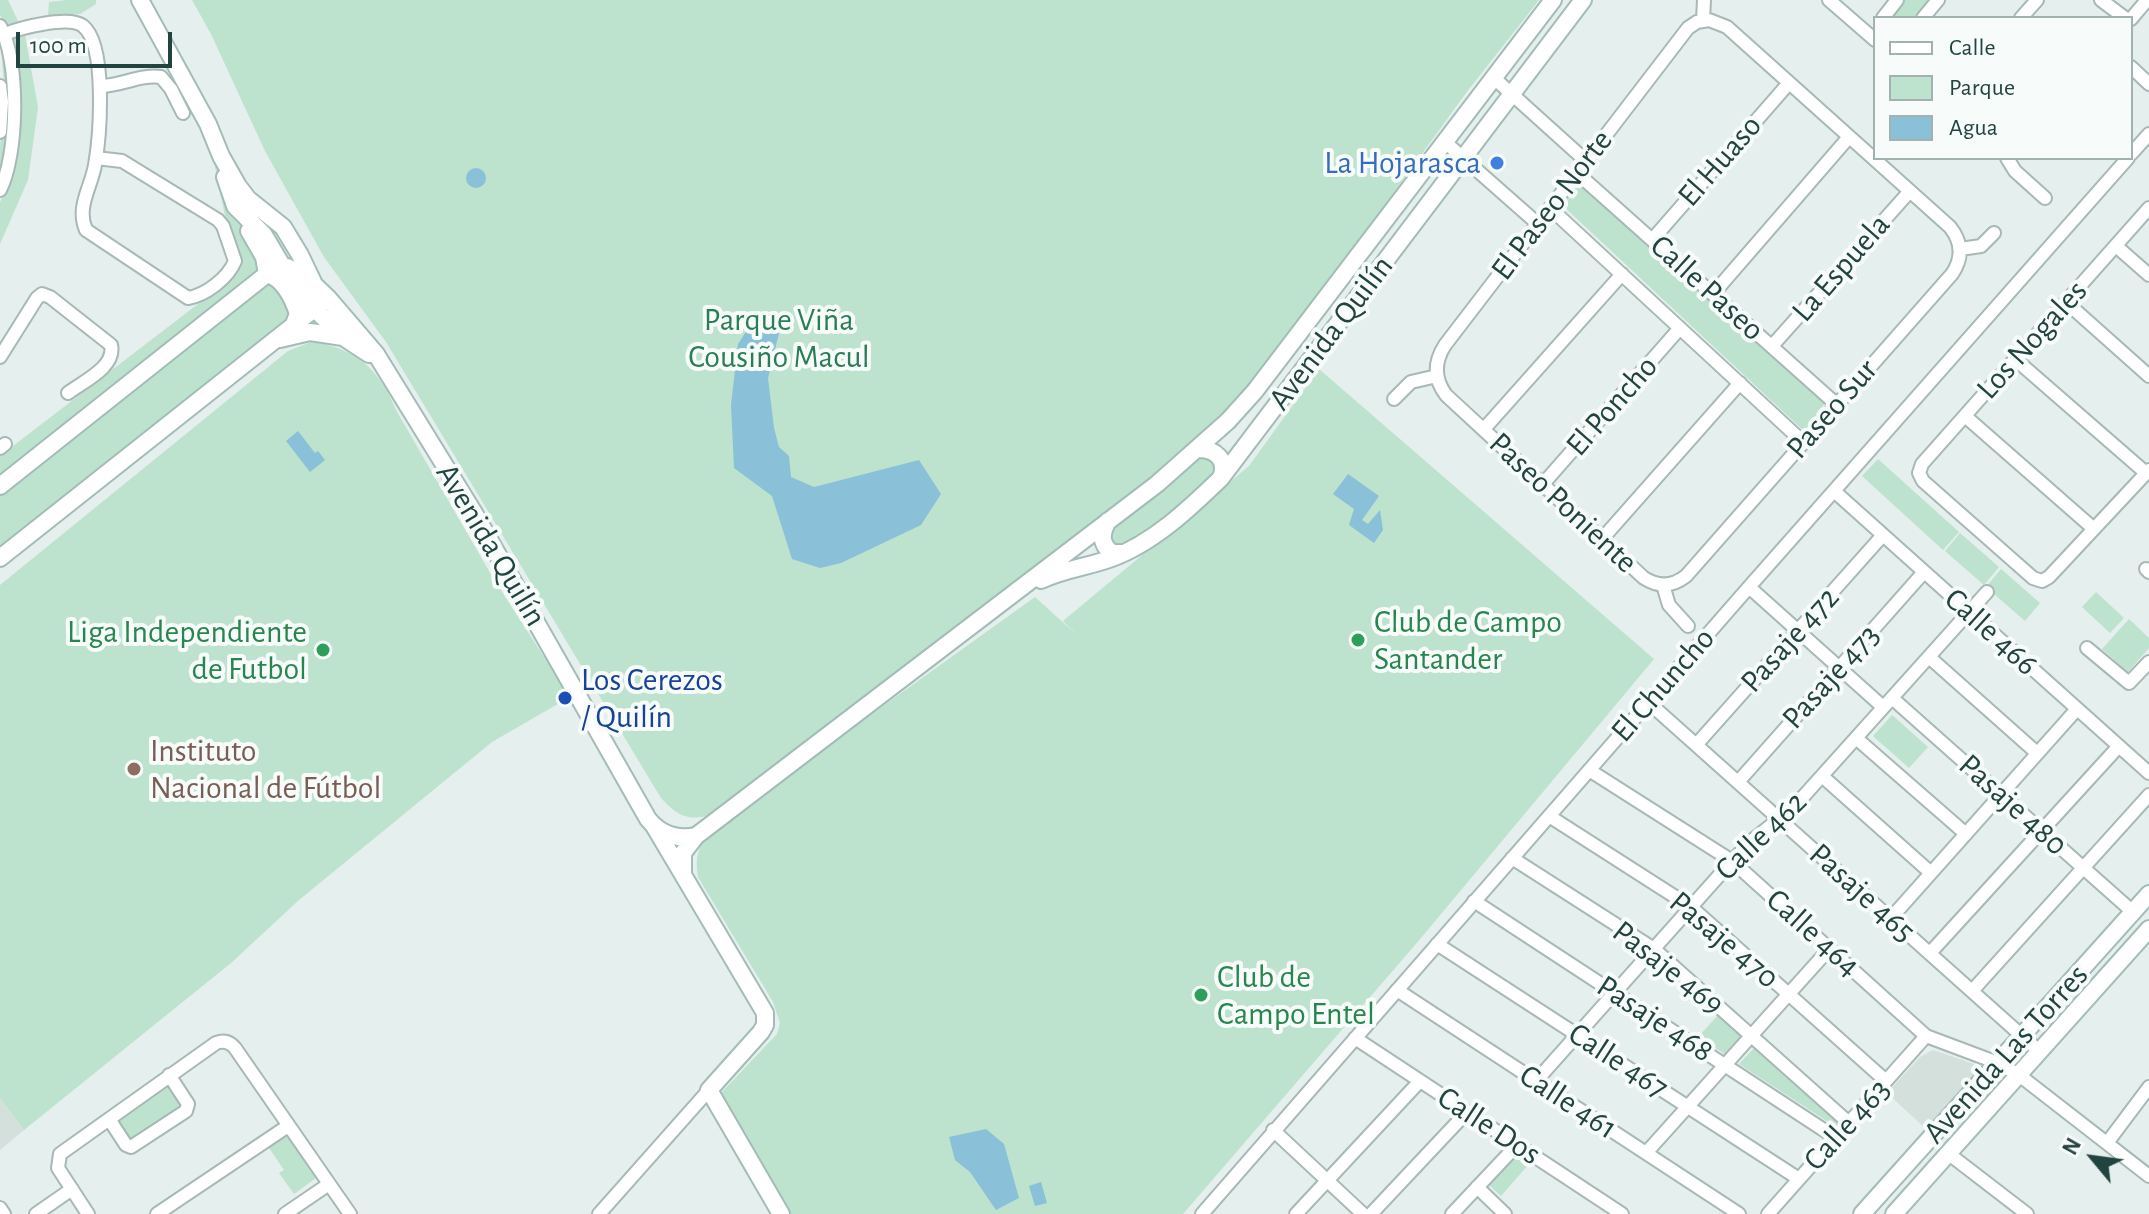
<!DOCTYPE html>
<meta charset="utf-8">
<style>
body{margin:0}
#map{position:relative;width:2149px;height:1214px;overflow:hidden;background:#e5efed;font-family:"Alegreya Sans",sans-serif}
canvas{display:block}
.legend{position:absolute;left:1873px;top:16px;width:260px;height:144px;box-sizing:border-box;background:#f7fbfa;border:2px solid #a2b2b0;margin:0;padding:10px 14px;list-style:none;font-size:24px;color:#224440}
.legend li{display:flex;align-items:center;gap:16px;height:40px}
.legend b{width:40px;border:2px solid #a2b2b0}
.north{position:absolute;left:2053px;top:1118px;width:80px;height:80px;-webkit-text-stroke:6px #f7fbfa;paint-order:stroke;rotate:299deg;font-size:22px;font-weight:700;line-height:32px;text-align:center;color:#224440}
.north::after{content:'';display:block;margin:auto;width:28px;height:36px;background:#224440;clip-path:polygon(50% 0,100% 100%,50% 72%,0 100%)}
.scale{position:absolute;left:16px;top:32px;width:156px;height:36px;box-sizing:border-box;border:4px solid #224440;border-top:0;padding-left:10px;font-size:24px;line-height:28px;white-space:nowrap;color:#224440;-webkit-text-stroke:6px #f7fbfa;paint-order:stroke}
</style>
<div id="map">
<canvas width="2149" height="1214"></canvas>
<ul class="legend">
<li><b style="height:10px;background:#fff"></b>Calle</li>
<li><b style="height:22px;background:#bde2cd"></b>Parque</li>
<li><b style="height:22px;background:#8ac0d8"></b>Agua</li>
</ul>
<div class="north">N</div>
<div class="scale">100 m</div>
</div>
<script>
const context = document.querySelector('canvas').getContext('2d');
context.lineJoin = 'round';
function paint(path, color) {
  context.fillStyle = color;
  context.fill(path, 'evenodd');
}
function stroke(path, color, width, dash) {
  context.strokeStyle = color;
  context.lineWidth = width;
  context.lineCap = dash ? 'butt' : 'round';
  context.setLineDash(dash || []);
  context.stroke(path);
}
function label(font, color, halo, rows, align = 'center') {
  context.font = font + ' "Alegreya Sans",sans-serif';
  context.lineWidth = 8;
  context.setLineDash([]);
  context.textBaseline = 'middle';
  context.strokeStyle = halo;
  context.fillStyle = color;
  for (const [text, x, y, turn = 0] of rows) {
    context.save();
    context.translate(x, y);
    context.rotate((+turn || 0) * Math.PI / 180);
    context.textAlign = isNaN(turn) ? turn : align;
    if (halo) context.strokeText(text, 0, 0);
    context.fillText(text, 0, 0);
    context.restore();
  }
}
const built = new Path2D(`
 M1933 1050 1974 1064 1977 1071 1925 1128 1887 1093 1920 1057Z
 M0 1098 24 1130 0 1150Z`);
const green = new Path2D(`
 M0 0H8L18 21 14 26 5 25 0 15Z
 M67 0H96V4L80 14 48 16 49 2Z
 M192 0H1539L1466 93 1292 333 1237 404 1173 462 853 708 706 816C685 821 675 813 661 798L386 342 324 257 265 151 211 34Z
 M1905 0H1930L1914 18H1890Z
 M0 29 4 35 13 138 0 188V145L5 101Z
 M25 35 38 107 28 180 0 244V202L12 176 20 114 11 47 12 40Z
 M214 162 266 253 267 266 0 476V456L237 274Z
 M1577 183 1825 403 1804 431 1561 204Z
 M274 280 295 317 290 325 0 547V496L81 434 267 281Z
 M311 342C355 347 380 370 396 410L493 578 570 697 492 742 299 900 231 963 24 1130 0 1098V585L288 351Z
 M1319 369 1654 659 1421 938 1183 1214H791L721 1093 777 1034 780 1023 773 1002 698 877C694 857 699 843 713 828L1035 597 1078 636 1063 621 1249 466Z
 M1208 456 1215 464 1216 469 1196 493 1129 542 1120 547 1109 543 1110 526 1196 457Z
 M1878 459 1959 532 1943 550 1862 476Z
 M1960 533 1999 567 1984 585 1945 551Z
 M2001 569 2040 603 2025 621 1986 587Z
 M2096 592 2124 618 2110 633 2082 607Z
 M2129 619 2149 638V648L2128 672 2102 649Z
 M1892 715 1928 747 1909 768 1873 736Z
 M1719 1014 1746 1037 1728 1056 1698 1037Z
 M1756 1046 1841 1121 1836 1127 1739 1064Z
 M170 1083 185 1106 131 1144 115 1121Z
 M282 1136 289 1138 316 1178 294 1194 279 1173 284 1170 267 1145Z
 M1515 1157 1528 1165 1501 1196 1489 1185Z`);
const water = new Path2D(`
 M466 178a10 10 0 1 1 20 0a10 10 0 1 1-20 0Z
 M769 316 780 329 768 378 774 428 779 447 789 456 791 477 814 487 919 460 941 494 921 525 841 563 820 568 792 559 772 496 734 468 731 405 738 344 755 318Z
 M298 431 315 453 318 451 325 460 310 472 286 441Z
 M1348 474 1379 496 1362 520 1368 524 1380 510 1383 530 1374 543 1349 525 1354 509 1333 494Z
 M986 1129 1004 1144 1019 1198 996 1210 970 1172 955 1160 949 1137Z
 M1041 1182 1047 1203 1035 1206 1029 1186Z`);
const street = new Path2D(`
 M1829 0 1875 40
 M2101 0 2125 18
 M1883 18 1897 0
 M1923 18 1938 0
 M2021 18 2037 0
 M2131 19 2147 0
 M1703 20 1704 0
 M1709 20 1727 27 1950 227C1962 242 1963 258 1952 274L1686 576C1672 587 1658 587 1644 578L1446 395C1434 379 1434 362 1445 345L1688 28 1697 22Z
 M0 26C20 61 18 155 0 190
 M5 34C20 28 69 15 83 26 107 45 100 136 95 165 91 188 76 207 86 230L188 298C206 295 228 278 235 261L223 226 218 220 122 161 96 158
 M2131 67 2149 84
 M1494 78 1586 161
 M0 86 2 102 0 132
 M100 86C121 86 140 74 161 77L171 89 183 113
 M1445 142 1538 224
 M2131 154 2149 134
 M2007 158 2015 171 2045 198
 M1577 173 1836 404
 M1550 208 1803 442
 M2149 208 1922 464 1919 473 1923 481 2033 578 2042 581 2049 577 2149 470
 M1652 240 1789 83
 M2116 246 2149 275
 M1960 249 1981 246 1994 233
 M1713 294 1849 137
 M2066 302 2149 376
 M1772 346 1910 191
 M0 357 37 298 42 294 50 297 111 345C116 367 84 381 68 393
 M2015 359 2146 473
 M1394 399 1411 382 1437 376
 M1965 416 2094 529
 M1484 429 1622 274
 M0 448 5 444
 M1543 484 1680 328
 M1834 491 2149 773
 M1602 539 1740 383
 M2146 569 2149 572
 M1663 585 1669 605 1688 626
 M1749 587 1883 707
 M2087 648 2129 683 2149 662
 M1929 657 2037 753
 M1892 698 2133 912
 M1648 702 2040 1052
 M1856 738 1966 834
 M1696 745 1883 535
 M1589 770 1732 861 1926 1036 1998 1063 2019 1075 2149 1176
 M1822 776 1931 873
 M1738 782 1924 572
 M1549 816 1691 907 1886 1081
 M1512 858 1654 949 1849 1123
 M1474 901 1836 1138
 M1891 918 2077 709
 M1437 944 1799 1179
 M1930 953 2119 746
 M1397 990 1739 1214
 M1972 991 2149 795
 M1355 1038 1622 1214
 M1536 1081 1732 861 1754 839 1793 808 1987 592
 M109 1119 126 1145 131 1147 186 1111 188 1104 169 1075
 M1273 1130 1363 1214
 M2107 1143 2149 1087
 M1646 1153 1830 948
 M1949 1154 2027 1214
 M1477 1187 1505 1214
 M0 1208 4 1214
 M36 1214 72 1189
 M88 1214 58 1168 60 1154 216 1043C224 1040 230 1042 235 1048L350 1214
 M157 1214 288 1126
 M285 1214 329 1184
 M599 1214 709 1090
 M1202 1214 1749 587 2128 158
 M1296 1214 1420 1081
 M1371 1214 1467 1112
 M1452 1214 1517 1145
 M1768 1214 1926 1036`);
const secondary = new Path2D(`
 M140 0 208 124 221 156 238 186 248 199 283 227 300 255 313 282
 M225 177 235 206 264 235 283 267 314 308 343 337 369 354
 M249 231 264 257 267 274
 M267 274C283 278 293 298 298 314L294 324
 M280 339 310 332 343 337
 M1198 449C1216 449 1228 460 1221 478
 M0 486 267 274 277 268 287 267 305 276 328 298 376 354 474 513 648 819C660 834 677 840 696 836
 M1108 521C1101 533 1100 544 1112 553H1124
 M0 558 328 298
 M1041 580C1064 569 1088 567 1112 558 1153 543 1189 509 1221 478L1583 0
 M654 826 765 1013V1025L761 1032 709 1090 781 1214
 M683 874V853L696 836 1157 484 1228 421 1255 391 1553 0
 M1862 1214 2149 894
 M1894 1214 2149 929`);
const markers = [
 [1497,163,8,"#3f7fe0"],
 [1358,640,8,"#2e9e5b"],
 [323,650,8,"#2e9e5b"],
 [565,698,8,"#1a4fb4"],
 [134,769,8,"#8d6e63"],
 [1201,995,8,"#2e9e5b"]
];
const streetNames = [
 ["El Huaso",1720,161,-49],
 ["El Paseo Norte",1552,205,-53],
 ["La Espuela",1841,268,-49],
 ["Calle Paseo",1707,288,42],
 ["Avenida Quilín",1331,333,-53],
 ["Los Nogales",2032,340,-48],
 ["El Poncho",1612,406,-49],
 ["Paseo Sur",1832,409,-49],
 ["Paseo Poniente",1563,503,43],
 ["Avenida Quilín",491,545,59],
 ["Calle 466",1991,632,42],
 ["Pasaje 472",1790,640,-48],
 ["Pasaje 473",1831,677,-48],
 ["El Chuncho",1663,685,-49],
 ["Pasaje 480",2013,805,42],
 ["Calle 462",1761,836,-44],
 ["Pasaje 465",1862,893,42],
 ["Calle 464",1813,933,42],
 ["Pasaje 470",1724,940,40],
 ["Pasaje 469",1668,968,38],
 ["Pasaje 468",1655,1019,33],
 ["Avenida Las Torres",2006,1054,-48],
 ["Calle 467",1618,1061,33],
 ["Calle 461",1568,1102,33],
 ["Calle 463",1847,1125,-48],
 ["Calle Dos",1489,1126,33]
];
const shopNames = [
 ["La Hojarasca",1481,163]
];
const parkNames = [
 ["Parque Viña",779,320],
 ["Cousiño Macul",779,357]
];
const leisureNames = [
 ["Club de Campo",1374,622],
 ["Santander",1374,659],
 ["Liga Independiente",307,632,"right"],
 ["de Futbol",307,669,"right"],
 ["Club de",1217,977],
 ["Campo Entel",1217,1014]
];
const transitNames = [
 ["Los Cerezos",581,680],
 ["/ Quilín",581,717]
];
const educationNames = [
 ["Instituto",150,751],
 ["Nacional de Fútbol",150,788]
];
paint(built, '#d3e0dc');
paint(green, '#bde2cd');
paint(water, '#8ac0d8');
stroke(street, '#a7b8b6', 16);
stroke(secondary, '#a3bcb8', 20);
stroke(street, '#fff', 12);
stroke(secondary, '#fff', 16);
for (const [x, y, r, color] of markers) {
  const dot = new Path2D();
  dot.arc(x, y, r, 0, 2 * Math.PI);
  context.fillStyle = color;
  context.fill(dot);
  stroke(dot, '#f7fbfa', 3);
}
label('32px', '#224440', '#f7fbfa', streetNames);
label('32px', '#366cbe', '#f7fbfa', shopNames, 'right');
label('32px', '#297e57', '#f7fbfa', parkNames);
label('32px', '#27864d', '#f7fbfa', leisureNames, 'left');
label('32px', '#164399', '#f7fbfa', transitNames, 'left');
label('32px', '#785e54', '#f7fbfa', educationNames, 'left');
</script>
